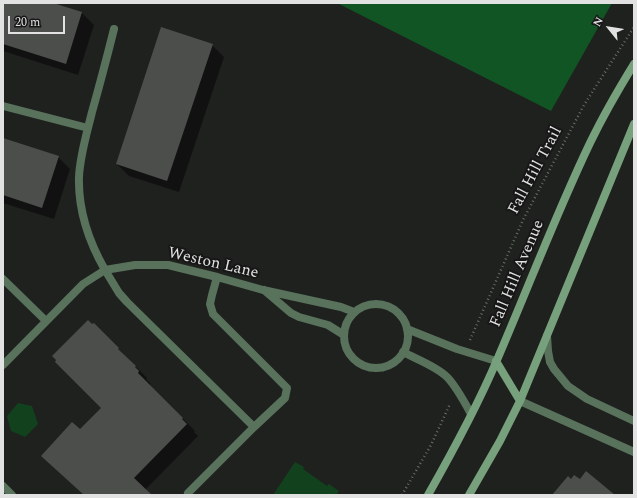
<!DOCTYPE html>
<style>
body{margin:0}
#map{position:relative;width:637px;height:498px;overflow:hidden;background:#1f211f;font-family:Spectral,serif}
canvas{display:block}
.frame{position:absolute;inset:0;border:4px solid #e1e2e1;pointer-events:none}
.north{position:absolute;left:589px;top:8px;width:40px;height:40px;-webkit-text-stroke:3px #161716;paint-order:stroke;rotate:300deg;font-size:11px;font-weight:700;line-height:16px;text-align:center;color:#e1e2e1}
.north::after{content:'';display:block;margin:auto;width:14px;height:18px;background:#e1e2e1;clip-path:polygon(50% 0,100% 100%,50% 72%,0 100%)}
.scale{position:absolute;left:8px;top:16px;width:57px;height:18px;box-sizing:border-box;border:2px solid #e1e2e1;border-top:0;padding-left:5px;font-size:12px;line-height:14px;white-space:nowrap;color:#e1e2e1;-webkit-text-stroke:3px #161716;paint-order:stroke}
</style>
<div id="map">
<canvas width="637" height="498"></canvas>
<div class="frame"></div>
<div class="north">N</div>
<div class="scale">20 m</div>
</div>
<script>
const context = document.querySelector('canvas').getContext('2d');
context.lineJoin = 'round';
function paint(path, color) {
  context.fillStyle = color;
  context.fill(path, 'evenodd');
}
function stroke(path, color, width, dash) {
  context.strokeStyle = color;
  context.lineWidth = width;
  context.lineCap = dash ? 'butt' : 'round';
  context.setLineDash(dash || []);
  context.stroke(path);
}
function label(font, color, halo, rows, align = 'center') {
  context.font = font + ' Spectral,serif';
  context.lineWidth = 4;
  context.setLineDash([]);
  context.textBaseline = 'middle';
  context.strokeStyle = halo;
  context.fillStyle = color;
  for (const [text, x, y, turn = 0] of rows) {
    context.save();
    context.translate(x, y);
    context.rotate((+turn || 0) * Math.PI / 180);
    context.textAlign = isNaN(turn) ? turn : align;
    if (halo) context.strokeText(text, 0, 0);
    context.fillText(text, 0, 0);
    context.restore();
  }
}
const green = new Path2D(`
 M18 403 32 406 38 424 25 437 11 431 7 416Z
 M295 462 304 467 303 469 327 486 329 484 339 491 336 495H273Z`);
const forest = new Path2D(`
 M337 3H612L551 111Z`);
const shadow = new Path2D(`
 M3 3H50L82 13 94 25 78 75 3 51Z
 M212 45 224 57 179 192 129 176 117 164Z
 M3 139 58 157 70 169 54 219 3 203Z
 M93 324 147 378 146 379 151 384 150 385 195 431 194 432 198 436 145 490 150 495H84L80 430 103 408 92 325Z`);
const building = new Path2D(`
 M3 3H53L82 12 66 64 3 44Z
 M161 27 213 44 167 181 116 164Z
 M3 138 59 156 42 208 3 195Z
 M88 320 92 324 94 323 119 348 118 349 136 366 135 367 139 371 138 373 183 418 182 419 187 424 134 478 152 495H84L41 456 72 422 80 429 101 408 55 362 56 360 52 356Z
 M586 471 615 495H552L568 476 571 479 574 475 580 479Z`);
const path = new Path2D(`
 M470 340 523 220 584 105 634 27
 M402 495 431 445 450 404`);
const service = new Path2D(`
 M105 270 119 293 127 302 254 427 285 398 287 388 213 314 210 304 212 295 217 277
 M188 493 254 427`);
const minor = new Path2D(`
 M3 106 88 128
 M105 270C89 242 78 210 79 177 80 155 87 133 92 112 100 84 107 57 114 29
 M3 279 46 321
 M264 290 291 313 299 317 328 325 344 335
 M344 336a32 32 0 1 1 64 0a32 32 0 1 1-64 0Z
 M407 329 457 349 496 361
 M547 336 548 351 550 362 554 369 568 386 587 399 634 421
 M403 352C416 359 436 366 447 377 456 386 465 403 471 414
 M3 365 83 284 105 270 135 265H168L217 277 263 290 341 307 354 312
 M520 401 634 452
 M3 486 12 495`);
const secondary = new Path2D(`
 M496 361 520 401
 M428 495C453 451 477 407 497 360 528 288 556 214 590 143 603 116 618 90 634 64
 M469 495 500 441 520 401 634 124`);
const streetNames = [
 ["Fall Hill Trail",536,171,-62],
 ["Weston Lane",213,264,13],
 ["Fall Hill Avenue",518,274,-67]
];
paint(green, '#12411d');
paint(forest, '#105523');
paint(shadow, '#0007');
paint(building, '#4c4e4c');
stroke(path, '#696b69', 2.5, [1, 3]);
stroke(service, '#58725b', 8);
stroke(minor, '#58725b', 8);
stroke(secondary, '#77a17c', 8);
label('16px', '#e1e2e1', '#161716', streetNames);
</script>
